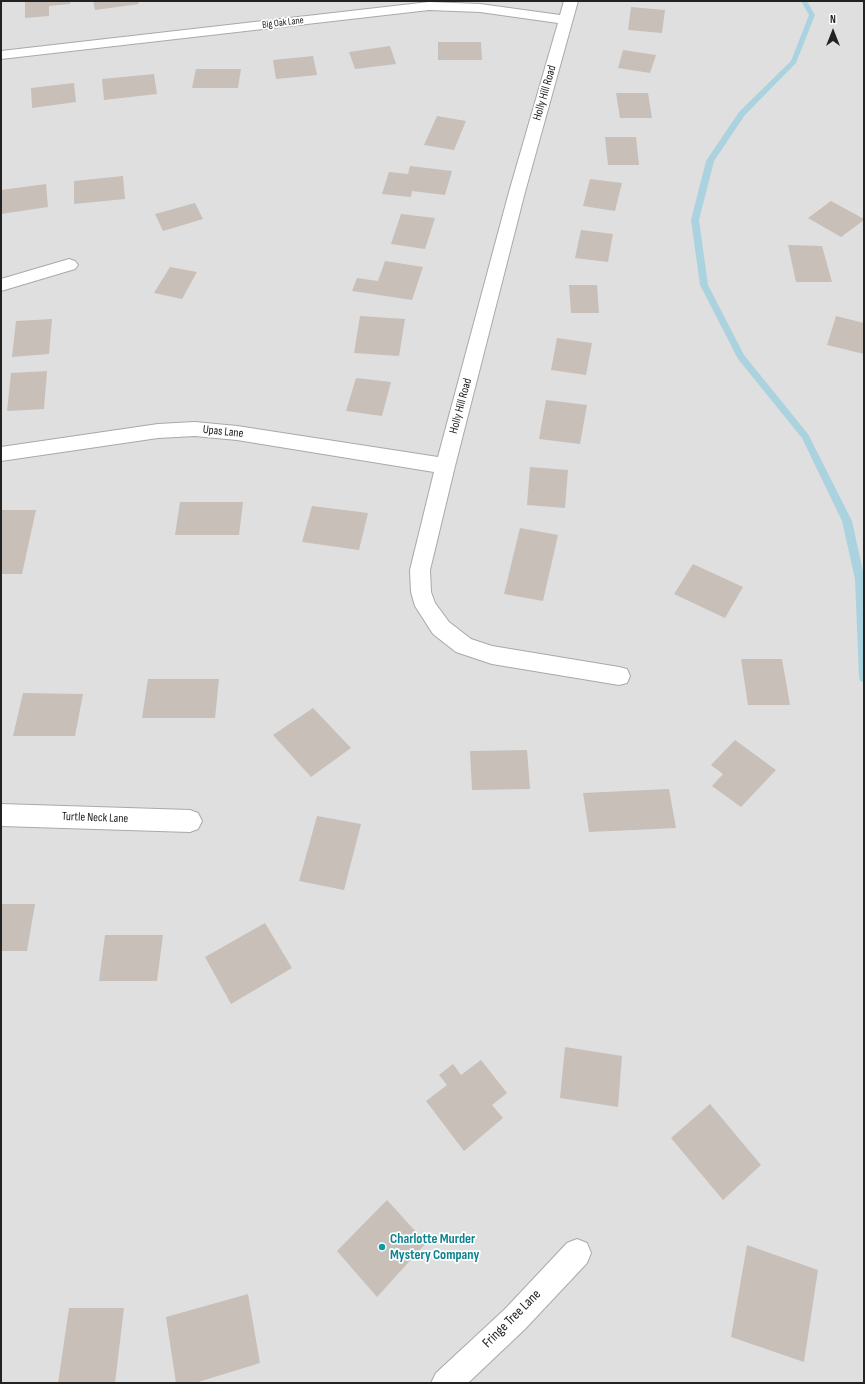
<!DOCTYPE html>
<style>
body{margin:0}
#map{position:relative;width:865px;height:1384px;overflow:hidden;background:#f2efe9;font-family:"Sofia Sans Condensed",sans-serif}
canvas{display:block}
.frame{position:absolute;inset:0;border:2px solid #222;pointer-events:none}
.north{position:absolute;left:813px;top:12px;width:40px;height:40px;-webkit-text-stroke:3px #fff;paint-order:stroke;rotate:0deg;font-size:11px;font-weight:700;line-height:16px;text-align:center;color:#222}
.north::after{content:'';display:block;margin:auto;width:14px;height:18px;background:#222;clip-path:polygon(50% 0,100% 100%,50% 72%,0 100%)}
</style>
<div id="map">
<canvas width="865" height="1384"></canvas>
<div class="frame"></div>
<div class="north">N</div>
</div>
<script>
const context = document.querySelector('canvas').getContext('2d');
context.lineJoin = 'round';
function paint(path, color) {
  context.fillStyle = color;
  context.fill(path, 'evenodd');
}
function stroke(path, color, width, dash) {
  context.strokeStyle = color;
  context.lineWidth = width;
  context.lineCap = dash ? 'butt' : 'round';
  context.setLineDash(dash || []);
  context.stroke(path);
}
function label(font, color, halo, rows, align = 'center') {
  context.font = font + ' "Sofia Sans Condensed",sans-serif';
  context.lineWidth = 3.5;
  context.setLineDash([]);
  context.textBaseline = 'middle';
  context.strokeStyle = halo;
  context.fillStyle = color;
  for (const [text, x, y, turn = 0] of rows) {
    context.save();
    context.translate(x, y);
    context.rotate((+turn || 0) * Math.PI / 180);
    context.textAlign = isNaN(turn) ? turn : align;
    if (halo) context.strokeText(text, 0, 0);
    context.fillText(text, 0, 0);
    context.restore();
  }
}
const residential = new Path2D(`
 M1 1H864V1383H1Z`);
const stream = new Path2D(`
 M801 1H807L815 15 796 63 745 115 714 161 699 220 708 285 744 355 808 434 852 521 864 576V682L860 681 859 678 855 579 842 521 802 438 738 359 700 285 691 220 706 161 739 112 791 61 809 15Z`);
const building = new Path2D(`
 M25 1H70V4L49 6V16L25 18Z
 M93 1H138L139 4 95 10Z
 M631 7 665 10 662 33 628 30Z
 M438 42H481L482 60H438Z
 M390 46 396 64 355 69 349 52Z
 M623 50 656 55 650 73 618 68Z
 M313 56 317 75 276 79 273 60Z
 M196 69H241L238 88H192Z
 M154 74 157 94 104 100 102 79Z
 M74 83 76 102 32 108 31 88Z
 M616 93H648L652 118H620Z
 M437 116 466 121 454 150 424 145Z
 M605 137H636L639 165H608Z
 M410 166 452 171 445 195 412 191 411 197 382 194 389 172 408 174Z
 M123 176 125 199 74 204V181Z
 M590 179 622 183 615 211 583 206Z
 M46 184 48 207 1 214V190Z
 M831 201 864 219V220L841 237 808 218Z
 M195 203 203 219 163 231 155 214Z
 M401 214 435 218 425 249 391 244Z
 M581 230 613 234 608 262 575 258Z
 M788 245 822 246 832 282H796Z
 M385 261 423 267 412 300 352 291 357 278 378 281Z
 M170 267 197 272 182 299 154 293Z
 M569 285H597L599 313H571Z
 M360 316 405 319 399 356 354 353Z
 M836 316 864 323V354L827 345Z
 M52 319 49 354 12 357 16 321Z
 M557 338 592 343 586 375 551 370Z
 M47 371 44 409 7 411 11 373Z
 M356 378 391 382 382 416 346 411Z
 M546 400 587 405 580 444 539 439Z
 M530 467 568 470 565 508 527 505Z
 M180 502H243L239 535H175Z
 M312 506 368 513 359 550 302 542Z
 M1 510H36L22 574H1Z
 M520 528 558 535 543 601 504 594Z
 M693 564 743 587 725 618 674 594Z
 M741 659H782L790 705H748Z
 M148 679H219L215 718H142Z
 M23 693 83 694 75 736H13Z
 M313 708 351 748 311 777 273 735Z
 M735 740 776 770 741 807 712 786 723 774 711 765Z
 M527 750 530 789 472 790 470 751Z
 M669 789 676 828 589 832 583 793Z
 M317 816 361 824 344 890 299 881Z
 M1 904H35L27 951H1Z
 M265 923 292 968 231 1004 205 957Z
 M105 935H163L157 981H99Z
 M565 1047 622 1056 618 1107 560 1098Z
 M481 1060 507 1093 492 1105 503 1118 464 1151 426 1101 447 1085 439 1075 453 1064 461 1075Z
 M710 1104 761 1165 723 1200 671 1138Z
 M387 1200 426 1243 377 1297 337 1251Z
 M747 1245 818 1270 804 1362 731 1337Z
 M248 1294 260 1363 195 1383H176L166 1317Z
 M69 1308H124L115 1383H58Z`);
const minor = new Path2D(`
 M564 1H578L525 192 455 466 430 570 431 592 435 603 449 622 471 639 492 646 619 667 627 669 630 676 627 683 619 685 492 664 456 652 433 634 415 606 411 592 410 570 434 472 237 440 195 436 158 438 1 461V447L158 424 195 422 237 426 438 457 509 192 558 23 480 12 429 10 1 59V51L429 2 480 4 560 15Z
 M69 259 75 261 78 265 75 269 1 291V279Z
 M1 804 190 810 198 813 202 821 198 829 190 832 1 826Z
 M577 1239 587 1243 591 1253 587 1263 525 1329 468 1383H431L436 1373 505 1309 567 1243Z`);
const markers = [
 [382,1247,4,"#0f9aa8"]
];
const farStreetnames = [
 ["Big Oak Lane",283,23,-7]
];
const streetNames = [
 ["Holly Hill Road",545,93,-74],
 ["Holly Hill Road",461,406,-75],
 ["Upas Lane",223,432,6],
 ["Turtle Neck Lane",95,818,2]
];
const nearCulturenames = [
 ["Charlotte Murder",390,1239],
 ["Mystery Company",390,1255]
];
const nearStreetnames = [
 ["Fringe Tree Lane",512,1319,-45]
];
paint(residential, '#e0dfdf');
paint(stream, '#aad3df');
paint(building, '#c7bfb8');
stroke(minor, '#a9a9a9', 2);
paint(minor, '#fff');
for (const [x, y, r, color] of markers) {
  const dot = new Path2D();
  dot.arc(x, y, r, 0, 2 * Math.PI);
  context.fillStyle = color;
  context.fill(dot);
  stroke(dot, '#fff', 1.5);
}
label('10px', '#222', '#fff', farStreetnames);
label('12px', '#222', '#fff', streetNames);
label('bold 14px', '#0d838f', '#fff', nearCulturenames, 'left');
label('14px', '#222', '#fff', nearStreetnames);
</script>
